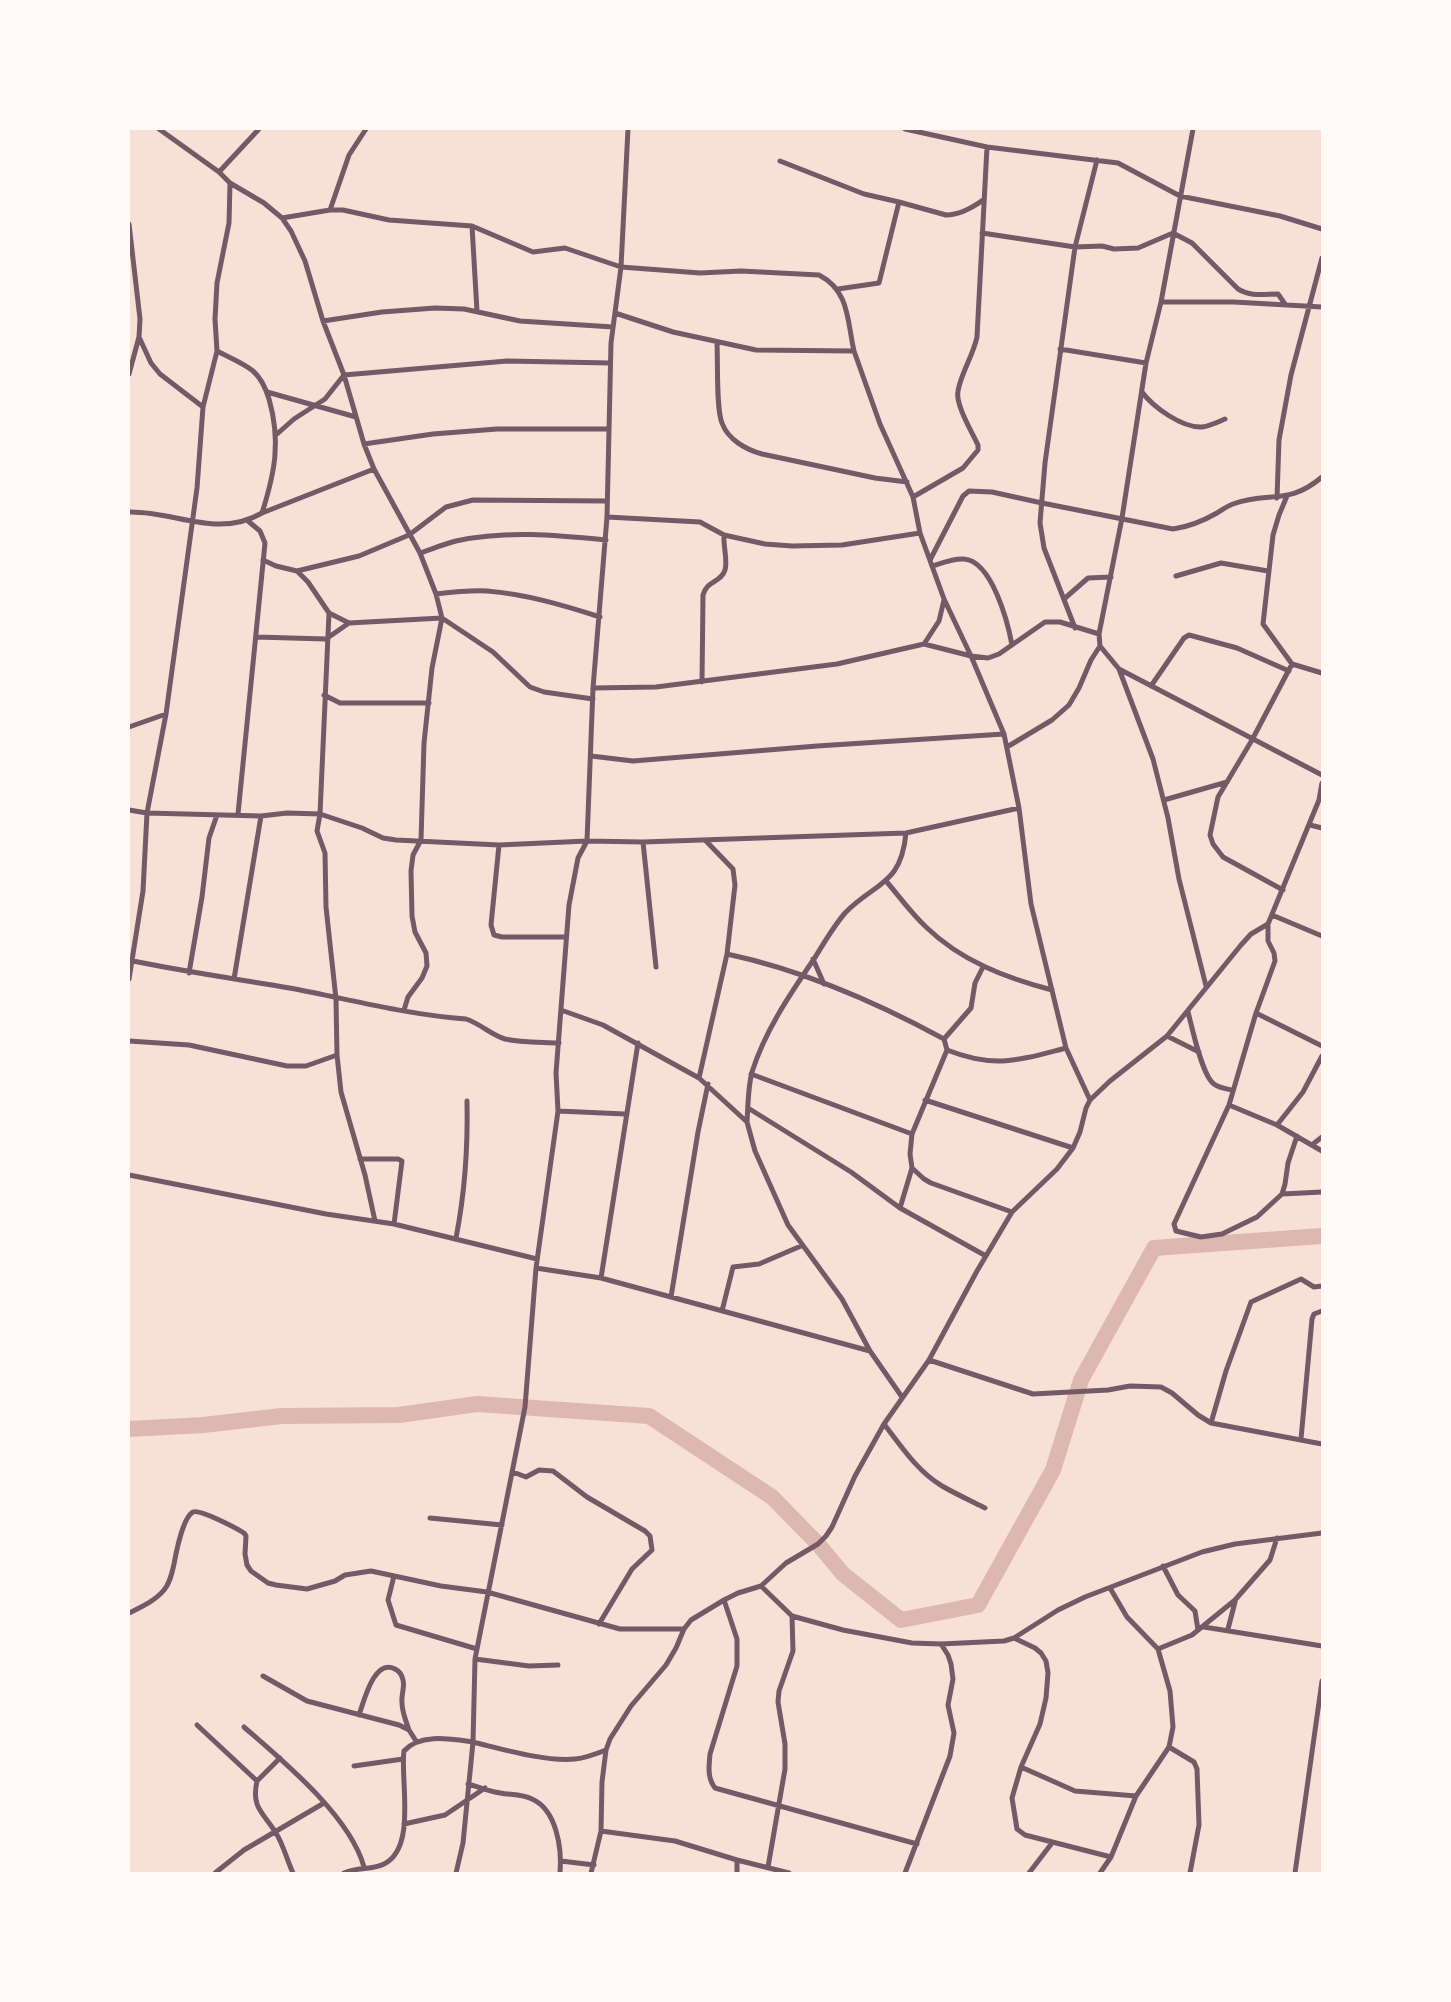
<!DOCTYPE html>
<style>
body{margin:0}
#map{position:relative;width:1451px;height:2002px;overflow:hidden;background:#f7e1d7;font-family:Roboto,sans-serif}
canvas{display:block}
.frame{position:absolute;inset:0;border:130px solid #fffaf5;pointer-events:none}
</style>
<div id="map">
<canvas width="1451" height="2002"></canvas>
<div class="frame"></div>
</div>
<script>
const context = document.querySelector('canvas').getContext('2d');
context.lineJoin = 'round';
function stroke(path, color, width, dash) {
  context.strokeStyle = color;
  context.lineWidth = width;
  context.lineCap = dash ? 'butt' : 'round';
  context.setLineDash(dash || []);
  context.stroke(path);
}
const river = new Path2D(`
 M129 1429 203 1425 282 1416 399 1415 477 1404 649 1416 772 1497 818 1544 843 1574 901 1620 978 1605 1053 1470 1081 1380 1154 1248 1322 1236`);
const minor = new Path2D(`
 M159 129 219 172 230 183 264 203 282 218 291 231 305 261 323 321 344 375 364 444 374 469 420 553 436 594 442 618 432 668 424 743 421 840 413 855 411 871 412 916 415 932 426 953 427 966 422 978 408 997 404 1010
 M905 129 987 147 1118 163 1180 196 1280 216 1322 229
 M1193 129 1161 302 1146 363 1122 518 1099 634 1100 646 1119 669 1153 759 1168 818 1179 879 1206 986
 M780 161 864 194 899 202
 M219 172 259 129
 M330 210 349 155 366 129
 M282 218 330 210H343L389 220 472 226 533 252 565 248 621 267 700 273 741 271 819 275C850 291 847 321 854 351
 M129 224 140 319 139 337 129 374
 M472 226 477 311
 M982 233 1075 247 1102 246 1114 249 1138 248 1173 233 1192 243 1238 289C1251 297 1264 294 1278 294L1285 304
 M838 289 879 283 899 202 946 215C960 215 972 208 983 200
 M1161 302H1234L1322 307
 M615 313 673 332 756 350 854 351 880 424 913 497 920 533 944 599 971 656 1004 734 1019 808 1031 904 1066 1048 1090 1100
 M323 321 382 312 435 308 464 309 520 321 613 327
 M139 337 151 363 160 374 203 407
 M717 343C718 361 716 409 722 423 728 440 747 450 762 454L875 478 907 482
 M1060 349 1146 363
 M267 392 356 417
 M1142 392C1153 407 1182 428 1202 427 1210 426 1218 422 1225 419
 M277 434 294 419 325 399 344 375 507 361 610 363
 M364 444 433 434 497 429H608
 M1287 496 1279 515 1273 535 1263 624 1292 664 1322 673
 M913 497 963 468 978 450V445C972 432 955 404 958 391 961 373 973 356 977 337L987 147
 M1277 498 1279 440 1291 375 1322 258
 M129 512C176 511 217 539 262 513 275 472 281 441 269 399 266 389 261 378 253 371 243 363 228 357 217 351
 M262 513 374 469
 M607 517 700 522 724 535 765 544 792 546 842 545 920 533
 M420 553C432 549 444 544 456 541 504 530 557 535 606 540
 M263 560 276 566 297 571 308 582 329 613 349 623 442 618 493 652 530 687 544 692 593 699
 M930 560 963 496 969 491 992 492 1042 503 1173 529C1188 527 1203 521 1217 513 1222 510 1227 506 1233 504 1269 491 1288 506 1322 477
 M932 566C942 563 954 558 964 559 992 561 1008 623 1012 645
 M297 571 359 556 409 535 446 507 473 500 607 501
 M1176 576 1221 563 1268 571
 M436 594C453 592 470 590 487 591 525 594 563 605 600 617
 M1064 599 1088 578 1111 577
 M329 613 320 814 317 831 325 853 326 907 336 999 337 1055 341 1092 365 1175 375 1221
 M1075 628 1044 548 1040 523 1045 463 1075 247 1097 160
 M256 637 326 639 349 623
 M924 644 939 621 944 600
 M1119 669 1322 775
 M702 682 703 595C707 580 721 583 725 570 728 561 723 546 724 535
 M1151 686 1184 638 1189 635 1237 648 1289 671
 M593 688 656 687 837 664 924 644 971 656 988 658 999 654 1045 622H1060L1099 634
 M324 695 340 703H429
 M129 727 166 714
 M1007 747 1052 720 1069 705 1079 688 1091 660 1100 646
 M591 756 633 761 817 746 1004 734
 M1164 800 1227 782
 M129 810 147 813 261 816 287 813 320 814 362 828 383 838 396 840 499 845 587 841 643 842 906 833 1019 808
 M238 814 265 543 260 531 248 521
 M1310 825 1322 828
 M643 842 656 967
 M499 845 491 925 494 935 502 937H566
 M886 881C899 896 911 913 926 927 961 961 1006 978 1052 990
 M1283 890 1223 857 1213 844 1210 835 1218 797 1252 740 1292 664
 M1272 915 1322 936
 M1268 924V941L1274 953 1275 961 1256 1013 1229 1105 1174 1224 1176 1231 1201 1237 1222 1234 1257 1217 1282 1194 1285 1184 1288 1163 1297 1136
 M727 954C802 970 876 1002 944 1039L947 1050 912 1134 910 1154 912 1168 900 1208
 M813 959 824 984
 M129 960C184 972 240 979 295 989 352 1000 409 1015 466 1019 481 1024 491 1035 505 1039 522 1043 542 1042 559 1043
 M189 973 202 897 209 838 217 815
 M129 979 143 891 147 813 166 714 197 488 203 407 217 351 215 319 217 283 229 223 230 183
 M234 979 261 816
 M561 1010 603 1025 699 1078 747 1122 755 1151 788 1225 842 1299 870 1351
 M1188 1012C1192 1027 1202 1076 1214 1084 1219 1088 1227 1089 1232 1090
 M1256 1013 1322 1046
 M1167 1036 1199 1052
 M944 1039 971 1008 975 983 983 967
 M129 1041 189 1045 287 1066H306L337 1055
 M947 1050C995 1069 1019 1060 1066 1048
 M751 1074 912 1134
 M699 1078 727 954 735 885 733 869 706 841
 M925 1100 1073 1148
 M1229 1105 1277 1125 1322 1151
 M748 1108 851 1172 900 1208 986 1256
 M558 1111 625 1114
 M747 1122C748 1106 748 1087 752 1072 765 1031 790 994 814 959 824 943 833 927 845 913 875 882 901 886 906 833
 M1277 1125 1303 1092 1322 1056
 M1313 1144 1322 1137
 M360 1159H398L402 1161 394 1224
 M912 1168 924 1179 931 1183 1012 1212
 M129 1175 326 1214 394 1224 537 1259
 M1282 1194 1322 1192
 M456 1238C465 1192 468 1148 467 1101
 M536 1268 601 1278 870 1351 902 1397
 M601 1278 638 1043
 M671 1297 698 1132 708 1084
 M722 1311 733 1267 759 1264 801 1246
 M929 1360 1033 1394 1108 1390 1130 1386 1161 1387 1172 1393 1198 1415 1211 1423 1322 1444
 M1211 1423 1226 1371 1251 1302 1301 1279 1314 1287 1322 1286
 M884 1424C901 1446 917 1471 942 1486 956 1494 971 1501 985 1508
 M1301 1439 1312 1319 1314 1314 1322 1311
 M513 1472 526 1477 539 1470 553 1471 587 1497 645 1531 650 1536 652 1550 632 1569 599 1624
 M430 1518 502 1525
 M1163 1566 1178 1595 1195 1611 1198 1630
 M394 1576 388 1600 396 1625 477 1649
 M761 1586 792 1616 843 1630 912 1643 941 1644 1004 1641 1014 1638 1058 1610 1085 1597 1202 1552 1235 1544 1322 1533
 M724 1600 737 1639V1666L710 1754C709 1766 707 1778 715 1788L917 1844
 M129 1613C141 1607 155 1601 164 1590 170 1583 172 1573 174 1564 176 1553 183 1517 193 1512 200 1509 236 1528 244 1533L246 1536 245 1554 247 1565 251 1571 268 1583 276 1585 307 1589 335 1581 345 1575 371 1571 441 1586 487 1592 620 1629H684
 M1204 1627 1322 1646
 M1228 1629 1235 1602
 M1014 1638 1035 1648 1041 1653 1046 1661 1048 1673 1046 1698 1040 1724 1021 1767 1012 1798 1017 1829 1025 1835 1111 1857
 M1158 1649 1192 1635 1235 1600 1270 1560 1277 1538
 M475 1659 529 1666 558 1665
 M263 1676 307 1701 399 1725 409 1730 416 1741
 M359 1715C364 1701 374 1658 395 1669 399 1671 402 1675 403 1680 405 1687 401 1695 402 1703 402 1712 406 1721 409 1730
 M197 1725 257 1781 280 1758
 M244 1727C283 1761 350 1816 364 1867
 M1169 1747 1194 1762 1197 1769 1199 1825 1190 1873
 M606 1750C596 1754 586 1758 575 1759 546 1762 502 1749 473 1742L475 1659 525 1407 536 1268 558 1111 556 1073 569 905 578 858 587 841 593 688 607 517 611 343 621 267 628 129
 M354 1766 403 1759
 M1021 1767 1075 1791 1136 1796
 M257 1781C251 1808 263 1812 276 1833 283 1844 287 1860 293 1873
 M468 1784C479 1787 489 1791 500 1793 510 1795 522 1794 532 1799 557 1810 562 1849 560 1873
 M404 1824 445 1815 485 1788
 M601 1831 675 1841 737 1860 789 1873
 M737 1860V1873
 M561 1861 594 1865
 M768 1867 785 1769V1744L778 1702 779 1691 793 1651 792 1616
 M215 1873 244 1850 324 1803
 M344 1873C357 1867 373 1870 384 1864 417 1848 400 1780 404 1751 420 1733 451 1739 473 1742L463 1843 456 1873
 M591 1873 601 1831 602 1782 606 1750 610 1739 631 1706 666 1665 676 1648 684 1629 691 1620 724 1600 738 1593 761 1586 786 1563 818 1544 826 1536 832 1527 855 1476 884 1424 929 1360 977 1271 1012 1212 1057 1169 1073 1148 1080 1132 1086 1108 1090 1100 1110 1081 1167 1036 1241 945 1251 934 1268 924 1319 800 1322 783
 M905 1873 950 1756 954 1733 948 1705 953 1679 951 1664 948 1655 941 1644
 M1029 1873 1052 1843
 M1100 1873 1111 1857 1136 1796 1169 1747 1173 1727 1170 1691 1158 1649 1127 1617 1110 1588
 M1295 1873 1322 1681`);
stroke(river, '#dcb8b0', 16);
stroke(minor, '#755966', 5);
</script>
